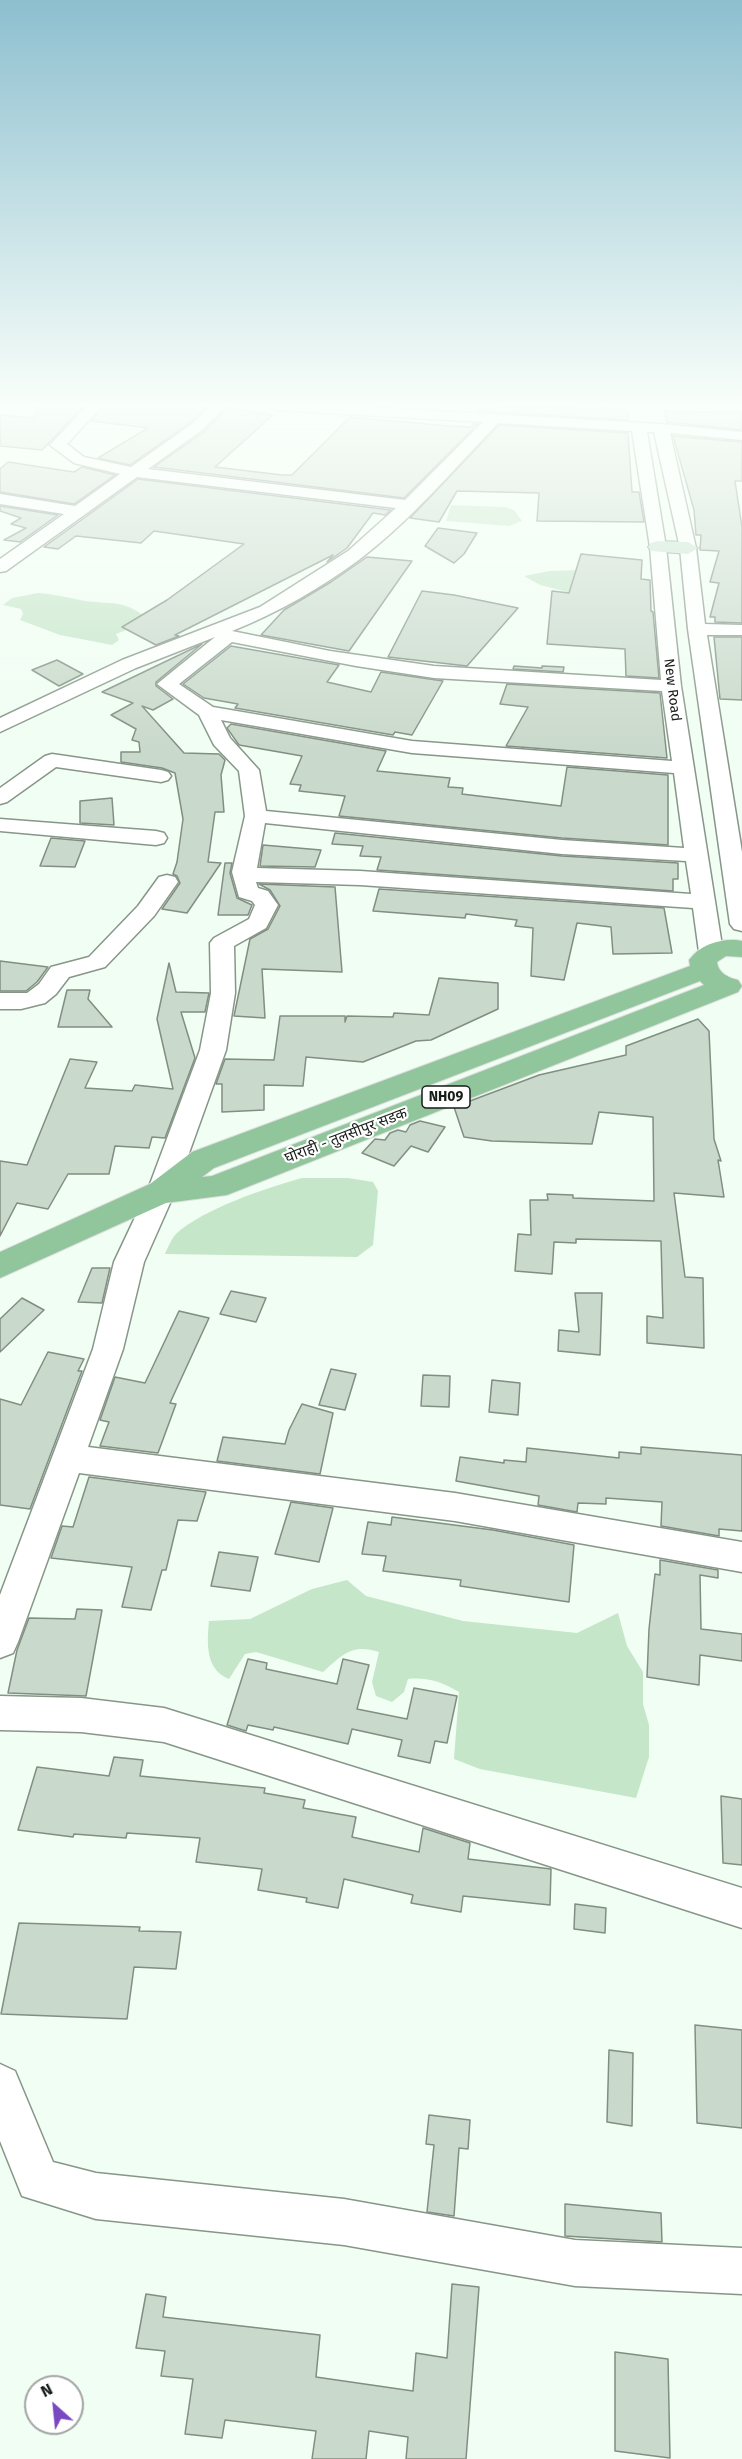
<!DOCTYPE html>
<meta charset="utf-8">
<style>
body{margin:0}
#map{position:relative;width:742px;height:2459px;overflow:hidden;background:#f1fef3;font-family:"Fira Sans",sans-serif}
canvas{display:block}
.north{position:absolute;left:24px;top:2375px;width:60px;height:60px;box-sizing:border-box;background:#fff;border:2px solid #a2a5a3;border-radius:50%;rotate:333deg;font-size:16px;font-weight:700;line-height:24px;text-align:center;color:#171d18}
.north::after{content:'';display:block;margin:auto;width:21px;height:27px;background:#7949c1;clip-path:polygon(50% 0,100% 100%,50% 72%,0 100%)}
</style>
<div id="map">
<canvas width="742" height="2459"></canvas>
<div class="north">N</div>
</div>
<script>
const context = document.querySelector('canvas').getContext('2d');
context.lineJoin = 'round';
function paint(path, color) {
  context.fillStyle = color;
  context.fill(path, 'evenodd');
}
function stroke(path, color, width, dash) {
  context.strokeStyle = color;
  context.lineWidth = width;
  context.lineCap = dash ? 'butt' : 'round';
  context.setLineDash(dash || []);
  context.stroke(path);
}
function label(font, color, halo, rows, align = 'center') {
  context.font = font + ' "Fira Sans","Noto Sans Devanagari",sans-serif';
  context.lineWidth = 4.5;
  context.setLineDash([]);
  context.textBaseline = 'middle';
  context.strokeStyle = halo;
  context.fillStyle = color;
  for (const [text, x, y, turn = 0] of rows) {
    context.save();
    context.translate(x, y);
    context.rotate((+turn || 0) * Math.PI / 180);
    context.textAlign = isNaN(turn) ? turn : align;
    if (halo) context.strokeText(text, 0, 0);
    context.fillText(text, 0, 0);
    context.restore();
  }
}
const green = new Path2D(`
 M451 505 506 507 514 510 522 521 509 526 446 521Z
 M579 570V595L540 585 524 576 549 571Z
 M38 593C52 594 66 597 80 600 113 606 122 597 151 621L116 634 119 640 112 645 60 635 20 620 23 614 21 609 3 605 12 598Z
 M302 1178H348L373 1182 378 1191 373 1245 357 1257 165 1254C168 1248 171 1239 176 1234 203 1209 266 1188 302 1178Z
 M347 1580 366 1596 463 1621 577 1633 618 1613 627 1646 643 1672V1704L649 1725V1757L636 1798 480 1769 454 1759 459 1692C442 1682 428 1677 408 1679L404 1692 392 1702 376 1696 372 1682 379 1652C352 1643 342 1655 323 1672L256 1652 245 1654 229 1679C205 1670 207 1642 209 1621L250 1619 312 1589Z`);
const building = new Path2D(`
 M36 406H84L42 450 0 446V415L35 418Z
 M104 406H208L191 422 130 465 98 458 148 428 91 421Z
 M478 406 627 409 628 420 476 411Z
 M227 408 273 415 215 467 282 475H292L350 417 450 426 472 427V424H478L404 498 154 467 204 432Z
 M664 411 742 413V430L667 422Z
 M499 425 628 433 632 492H639L644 522 537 521 539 493 457 491 439 522 410 518Z
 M673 436 742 442V481H735L742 527V623L715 622V617H710L719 583 710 582 719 551 700 550 701 535H696L694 510Z
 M8 462 74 472 82 467 115 475 74 504 0 492V469Z
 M138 479 391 510 385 515 373 513 347 548 327 562 333 555 175 635 179 636 156 645 122 627 167 600 244 544 154 531 141 543 76 536 58 549 44 547Z
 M0 506 58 515 20 542 4 540 26 528 11 524 21 518 0 511Z
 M438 528 477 533 464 554 454 563 425 546Z
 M581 554 642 560 641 579 650 580 651 611 653 612 659 678 626 676 625 649 547 644 552 591 569 593Z
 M367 557 412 561 349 651 261 635 284 610 331 582Z
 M422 591 454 595 518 608 467 666 388 657Z
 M714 637H742V700L720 699Z
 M202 644 156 682V686L173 699 153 710 142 706 184 753 219 754 225 760 221 775 224 812H215L208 862 221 863 187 913 162 909 180 883 177 876 173 874 177 862 183 819 175 773 162 768 121 762V752H140L139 742 132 740 136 729 111 715 133 703 102 692Z
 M231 646 339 665 327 682 371 692 381 672 443 681 412 735 395 732 393 735 235 708 238 704 204 698 183 684Z
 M57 660 83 674 59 686 32 670Z
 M514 666 542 668V666L564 667 563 672 513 669Z
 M507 684 660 693 667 758 506 746 528 707 500 704Z
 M231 724 386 751 377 771 450 778 448 787 463 788 462 794 561 806 567 767 668 775V845L562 838 339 816 345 796 299 791 301 785 290 784 302 756 239 745 227 728Z
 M112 798 114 825 80 823V801Z
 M335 833 562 856 678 863V879H673V891L377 870 381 857 360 856 363 846 332 844Z
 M51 838 85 841 75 867 40 866Z
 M263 845 321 850 315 867 260 866Z
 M225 863H232L230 873 237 898 252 905 248 915H218Z
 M259 884 335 887 342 972 262 969 265 1018 234 1016 250 939 268 929 280 906 270 890Z
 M379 889 664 908 672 953 613 954 611 927 577 923 564 980 531 976 533 928 515 926 517 920 466 914 465 918 373 911Z
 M0 961 48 967 37 982 26 991H0Z
 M169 963 176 992 209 993 205 1012H181L195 1058 165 1138 152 1137 149 1148 115 1146 109 1174H68L48 1209 17 1203 0 1236V1161L27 1165 70 1059 97 1062 85 1088 132 1091 135 1085 173 1089 157 1019Z
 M439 978 498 983V1009L431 1040 416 1041 363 1062 306 1057 303 1086 264 1085V1110L222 1112V1084H216L225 1059 274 1060 280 1016H345V1022L347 1016 393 1017 394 1013 429 1015Z
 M67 990H90L88 999 112 1027H58Z
 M698 1019 709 1031 714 1139 721 1161 718 1160 724 1197 674 1193 685 1277 703 1278 704 1348 647 1343V1316L663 1318 661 1241 576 1239V1243L554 1242 552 1274 515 1271 518 1234 531 1235 530 1200H548L547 1194 573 1195V1198L654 1201 653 1117 599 1112 592 1144 492 1141 464 1137 454 1107 539 1075 626 1055V1046Z
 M420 1121 445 1127 428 1152 411 1146 394 1166 362 1153 375 1139 385 1140 390 1133 398 1130 406 1132 410 1125Z
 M92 1268H110L102 1303 78 1302Z
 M231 1291 266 1298 256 1322 220 1314Z
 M575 1293H602L600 1355 558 1351 559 1330 579 1332Z
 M22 1298 44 1310 0 1352V1319Z
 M179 1311 209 1318 170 1403 176 1404 158 1453 100 1446 109 1422 100 1420 115 1377 145 1383Z
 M48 1352 84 1359 78 1371H82L30 1509 0 1505V1399L21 1405Z
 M331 1369 356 1374 345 1410 319 1405Z
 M423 1375 450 1376 449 1407 421 1406Z
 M492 1380 520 1383 518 1415 489 1412Z
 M302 1404 333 1413 320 1474 217 1461 223 1437 285 1444 289 1430Z
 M641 1447 742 1455V1531L719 1529V1536L661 1526 662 1502 606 1498V1504L578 1503 577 1512 538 1505 539 1496 456 1481 460 1457 504 1463V1460L526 1462 527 1448 619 1458V1452L641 1454Z
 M89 1477 206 1492 197 1521 178 1520 166 1570H162L151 1610 122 1607 132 1567 51 1558 62 1526 73 1527Z
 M291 1502 333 1508 319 1562 275 1554Z
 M392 1517 493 1530 574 1545 569 1602 460 1586 461 1580 383 1571 386 1556 362 1554 368 1522 391 1525Z
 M219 1552 258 1557 250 1591 211 1586Z
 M660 1560 718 1570V1578L700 1575 701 1629 742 1634V1661L700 1655 699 1685 647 1677 649 1629 655 1574 660 1575Z
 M77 1609 102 1610 86 1696 8 1693 17 1650 29 1618 75 1619Z
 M248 1659 267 1663 266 1669 337 1684 343 1659 369 1665 357 1709 407 1719 414 1688 457 1696 447 1743 435 1741 430 1763 398 1756 402 1740 352 1729 348 1744 274 1727 273 1730 248 1725 246 1731 227 1725Z
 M114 1757 143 1760 140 1776 265 1788 264 1793 305 1800 303 1808 356 1817 352 1837 419 1852 423 1828 470 1843 468 1859 551 1869 550 1905 463 1896 461 1912 411 1903 413 1895 344 1879 338 1908 306 1902 307 1898 258 1890 262 1869 196 1862 200 1838 127 1833 126 1838 74 1834 73 1837 18 1830 37 1767 109 1776Z
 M721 1796 742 1799V1865L723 1863Z
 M575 1904 606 1908 605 1933 574 1929Z
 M19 1923 140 1927 139 1931 181 1932 176 1969 134 1967 127 2019 1 2014Z
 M695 2025 742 2030V2128L697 2123Z
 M609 2050 633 2053 632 2126 607 2122Z
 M429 2115 470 2120 468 2149 459 2148 454 2216 427 2212 434 2145 426 2144Z
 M565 2204 661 2213 662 2242 565 2236Z
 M452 2284 479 2287 466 2459H406L408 2437 369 2431 366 2459H312L316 2431 225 2420 222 2438 185 2434 193 2379 161 2376 165 2351 136 2348 146 2294 166 2297 163 2317 320 2335 316 2377 413 2391 416 2353 447 2358Z
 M615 2352 668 2359 670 2458 615 2451Z`);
const street = new Path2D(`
 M87 406H102L67 444 84 457 131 467 192 424 211 406H226L202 430 148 469 405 500 483 422 275 410 268 406H347L661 424 742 432V440L670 433 696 548 705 624 742 625V635H707L742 852V931L734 929 730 924 688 629 680 548 654 432H647L666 547 681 686 723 952 719 957H703L699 952 693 908 360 885 256 882 258 888 268 891 278 905 266 928 234 946 235 993 226 1050 175 1192 144 1262 123 1349 88 1447 455 1493 742 1542V1572L455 1521 79 1473 18 1642 13 1653 0 1658V1595L93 1349 114 1262 147 1192 200 1050 211 993 210 943 214 938 249 919 255 905 252 901 239 897 232 872 245 816 239 771 214 745 199 715 157 684 215 637 136 668 0 732V718L122 660 260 607 348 551 396 508 137 477 6 571 0 572V559L64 514 0 504V494L75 506 120 474 74 463 50 445ZM498 423 632 431 650 547 661 680 434 666 330 651 232 631C277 613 321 588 360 559 411 520 454 469 498 423ZM232 642 356 666 434 678 662 691 672 761 412 741 213 707 179 684ZM221 720 412 753 674 773 684 848 562 840 266 811 259 770 230 738ZM265 823 562 854 686 861 691 894 360 871 257 868Z
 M708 406H742V411L715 410Z
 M52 754 161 770 168 772 171 776 168 780 161 782 56 767 7 802 0 804V788L45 756Z
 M0 819 156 831 164 833 167 838 164 843 156 845 0 831Z
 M167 875 175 877 178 882 154 916 105 967 69 977 56 994 45 1003 21 1009H0V993H27L39 984 51 967 89 957 138 906 159 877Z
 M0 1696 81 1698 164 1708 742 1888V1928L164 1742 81 1732 0 1730Z
 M0 2064 15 2071 53 2162 96 2173 344 2199 575 2240 742 2248V2294L575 2286 344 2245 96 2219 22 2196 0 2141Z`);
const secondary = new Path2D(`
 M658 541 688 542 698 548 688 554 651 551 648 547 651 543Z`);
const primary = new Path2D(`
 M736 940 742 941V957L726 956 717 962C718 973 729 978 738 980L742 986 738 992 227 1195 166 1203 0 1278V1252L150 1184 192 1152 690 966 689 960C700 945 718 939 736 940ZM700 981 704 985 212 1176 202 1177 214 1168Z`);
const farStreetnames = [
 ["New Road",672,690,83]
];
const shields = [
 [446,1097,48]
];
const shieldNames = [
 ["NH09",446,1097]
];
const streetNames = [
 ["घोराही - तुलसीपुर सडक",346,1136,-21]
];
paint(green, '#c5e6c9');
paint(building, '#c9d9cb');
stroke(building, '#808f82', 1.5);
stroke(street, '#879689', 3);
stroke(secondary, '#879689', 2);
stroke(primary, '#dfdfdf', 2);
paint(street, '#fff');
paint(secondary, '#c8e2ce');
paint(primary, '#91c59c');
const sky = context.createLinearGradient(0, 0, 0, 750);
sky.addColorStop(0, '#8dbfcf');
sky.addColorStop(0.54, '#f9fffa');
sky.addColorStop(1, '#f9fffa00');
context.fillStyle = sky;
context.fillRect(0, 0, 742, 750);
label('14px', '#171d18', '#fff', farStreetnames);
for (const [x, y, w] of shields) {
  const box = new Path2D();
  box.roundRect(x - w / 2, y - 11, w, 22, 4.5);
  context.fillStyle = '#fff';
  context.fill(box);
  stroke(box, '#171d18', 1.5);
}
label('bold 14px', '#171d18', null, shieldNames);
label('15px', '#171d18', '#fff', streetNames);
</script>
